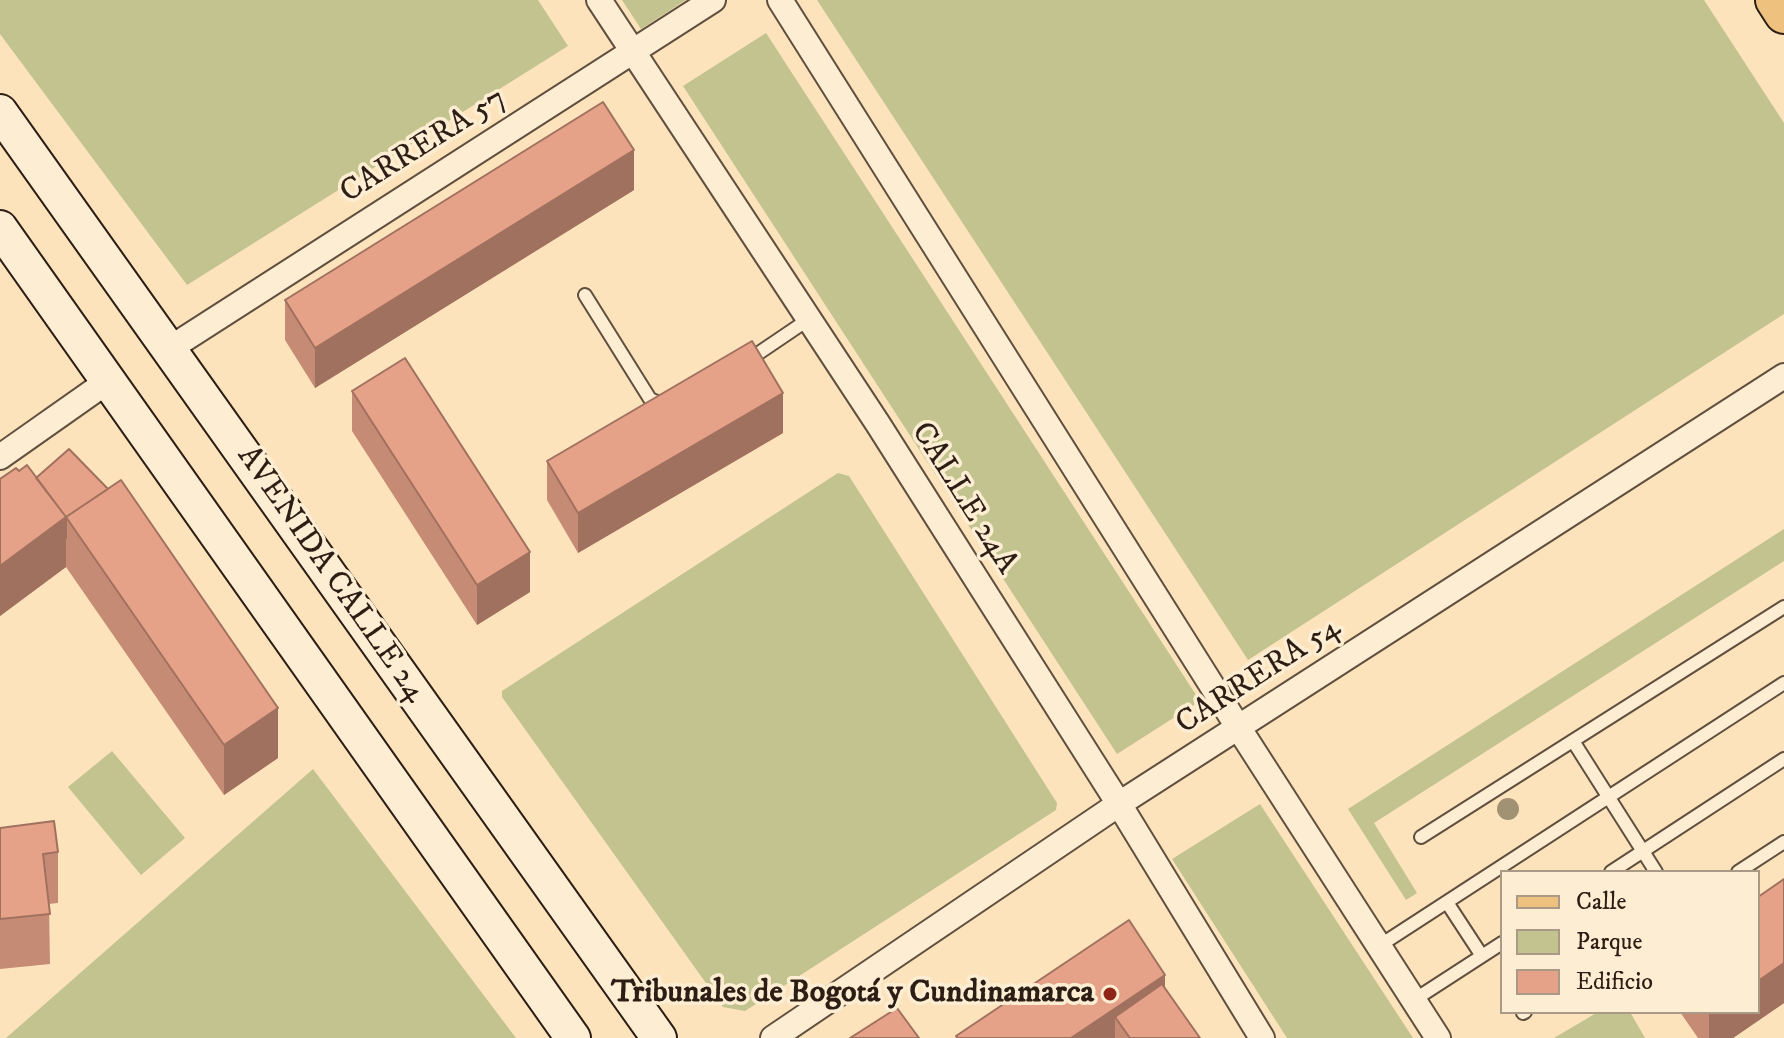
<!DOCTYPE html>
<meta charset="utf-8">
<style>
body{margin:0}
#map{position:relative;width:1784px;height:1038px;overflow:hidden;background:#fce3bc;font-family:"IM FELL DW Pica",serif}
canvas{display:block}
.legend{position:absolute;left:1500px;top:870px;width:260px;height:144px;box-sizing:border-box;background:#fdedd3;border:2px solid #a99a87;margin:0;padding:10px 14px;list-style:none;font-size:24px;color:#2c1e14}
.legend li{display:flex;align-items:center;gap:16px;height:40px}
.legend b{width:40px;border:2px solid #a99a87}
</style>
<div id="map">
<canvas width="1784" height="1038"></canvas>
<ul class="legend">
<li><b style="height:10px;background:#eec27e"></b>Calle</li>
<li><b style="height:22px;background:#c2c38e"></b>Parque</li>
<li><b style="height:22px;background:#e6a288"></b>Edificio</li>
</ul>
</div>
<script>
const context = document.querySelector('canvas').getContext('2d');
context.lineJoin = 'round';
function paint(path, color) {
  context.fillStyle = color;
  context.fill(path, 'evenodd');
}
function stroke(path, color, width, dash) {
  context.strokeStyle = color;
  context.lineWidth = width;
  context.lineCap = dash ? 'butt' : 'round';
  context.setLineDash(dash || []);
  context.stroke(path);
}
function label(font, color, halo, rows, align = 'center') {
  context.font = font + ' "IM FELL DW Pica",serif';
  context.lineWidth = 7;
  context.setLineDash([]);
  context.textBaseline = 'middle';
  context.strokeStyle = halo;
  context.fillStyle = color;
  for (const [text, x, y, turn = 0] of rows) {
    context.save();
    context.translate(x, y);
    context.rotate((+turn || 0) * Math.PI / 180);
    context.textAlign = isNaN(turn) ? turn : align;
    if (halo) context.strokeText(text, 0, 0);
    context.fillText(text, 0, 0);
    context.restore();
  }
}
const green = new Path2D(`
 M0 0H538L568 46 187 285 0 34Z
 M622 0H686L641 29Z
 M817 0H1704L1784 123V314L1248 660Z
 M766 33 1200 701 1117 754 683 86Z
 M838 473 849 476 1057 803 1056 810 745 1011 723 1007 502 697V691Z
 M1784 529V561L1374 823 1417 893 1406 900 1348 809Z
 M112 751 185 838 141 875 68 787Z
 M313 769 516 1038H6Z
 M1260 804 1413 1038H1287L1172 859Z
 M1598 1012H1630L1645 1038H1554Z`);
const lane = new Path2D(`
 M585 295 650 399 666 406
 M747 361 809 319
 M1573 741 1656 872
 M1421 837 1784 607
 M1611 872 1784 759
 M1738 872 1784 842
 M1448 904 1482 956
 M1379 946 1784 683
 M1414 1000 1502 943
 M1523 1013 1525 1012`);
const street = new Path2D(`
 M599 0 878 424 1119 804 1262 1038
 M780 0 1238 727 1438 1038
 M169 349 713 0
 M0 457 108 381
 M773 1038 1119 804 1784 376`);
const secondary = new Path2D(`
 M0 112 659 1038
 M0 228 573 1038`);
const primary = new Path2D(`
 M1775 0 1784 14`);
const trees = [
 [1508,809]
];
const wall = new Path2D(`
 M634 190 315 388 285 340V300Z
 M352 391 530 592 477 625 352 431Z
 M783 433 578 553 547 500V461Z
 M19 471 36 478 278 758 224 795 66 567 0 616Z
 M0 828 58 852V903L49 904 50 964 0 969Z
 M1784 879V1003L1733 1038H1698L1680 1012H1758Z
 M1165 990 1200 1038H956V1036Z`);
const shadedWall = new Path2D(`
 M634 150V190L315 388V348Z
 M783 393V433L578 553V513Z
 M66 517V567L0 616V566Z
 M530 552V592L477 625V585Z
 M278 708V758L224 795V745Z
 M1784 963V1003L1733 1038H1709V1014L1712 1012H1758V981Z
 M1165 975V1004L1115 1017V1038H1071Z`);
const building = new Path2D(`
 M603 102 634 150 315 348 285 300Z
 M752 341 783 393 578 513 547 461Z
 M405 358 530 552 477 585 352 391Z
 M69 449 108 489 66 517V538V517L36 478Z
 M27 465 66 517 0 566V479L16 468 19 471Z
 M121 480 278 708 224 745 66 517Z
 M54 821 58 852 43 854 50 914 0 919V828Z
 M1784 879V963L1758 981V897Z
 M1129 920 1165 975 1071 1038H958L956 1036Z
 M1162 984 1200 1038H1130L1115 1017Z
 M897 1008 919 1038H850Z`);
const markers = [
 [1110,994,8,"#8f2418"]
];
const streetNames = [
 ["CARRERA 57",424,147,-32],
 ["CALLE 24A",963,499,58],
 ["AVENIDA CALLE 24",330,575,55],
 ["CARRERA 54",1259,677,-33]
];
const poiNames = [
 ["Tribunales de Bogotá y Cundinamarca",1094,994]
];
paint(green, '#c2c38e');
stroke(lane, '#604f3e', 16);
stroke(street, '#604f3e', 28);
stroke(secondary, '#2c1e14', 38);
stroke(primary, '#2c1e14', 42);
stroke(lane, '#fdedd3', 12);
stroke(street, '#fdedd3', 24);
stroke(secondary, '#fdedd3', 34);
stroke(primary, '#eec27e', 38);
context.fillStyle = '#a29274';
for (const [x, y] of trees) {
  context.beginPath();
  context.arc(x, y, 11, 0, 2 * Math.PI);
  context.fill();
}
paint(wall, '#c68b75');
paint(shadedWall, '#a1715f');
paint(building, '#e6a288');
stroke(building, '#a1715f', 2);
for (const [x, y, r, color] of markers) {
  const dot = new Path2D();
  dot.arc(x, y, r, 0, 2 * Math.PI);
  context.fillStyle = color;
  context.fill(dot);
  stroke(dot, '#fdedd3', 3);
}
label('32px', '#2c1e14', '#fdedd3', streetNames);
label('bold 32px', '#2c1e14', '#fdedd3', poiNames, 'right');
</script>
